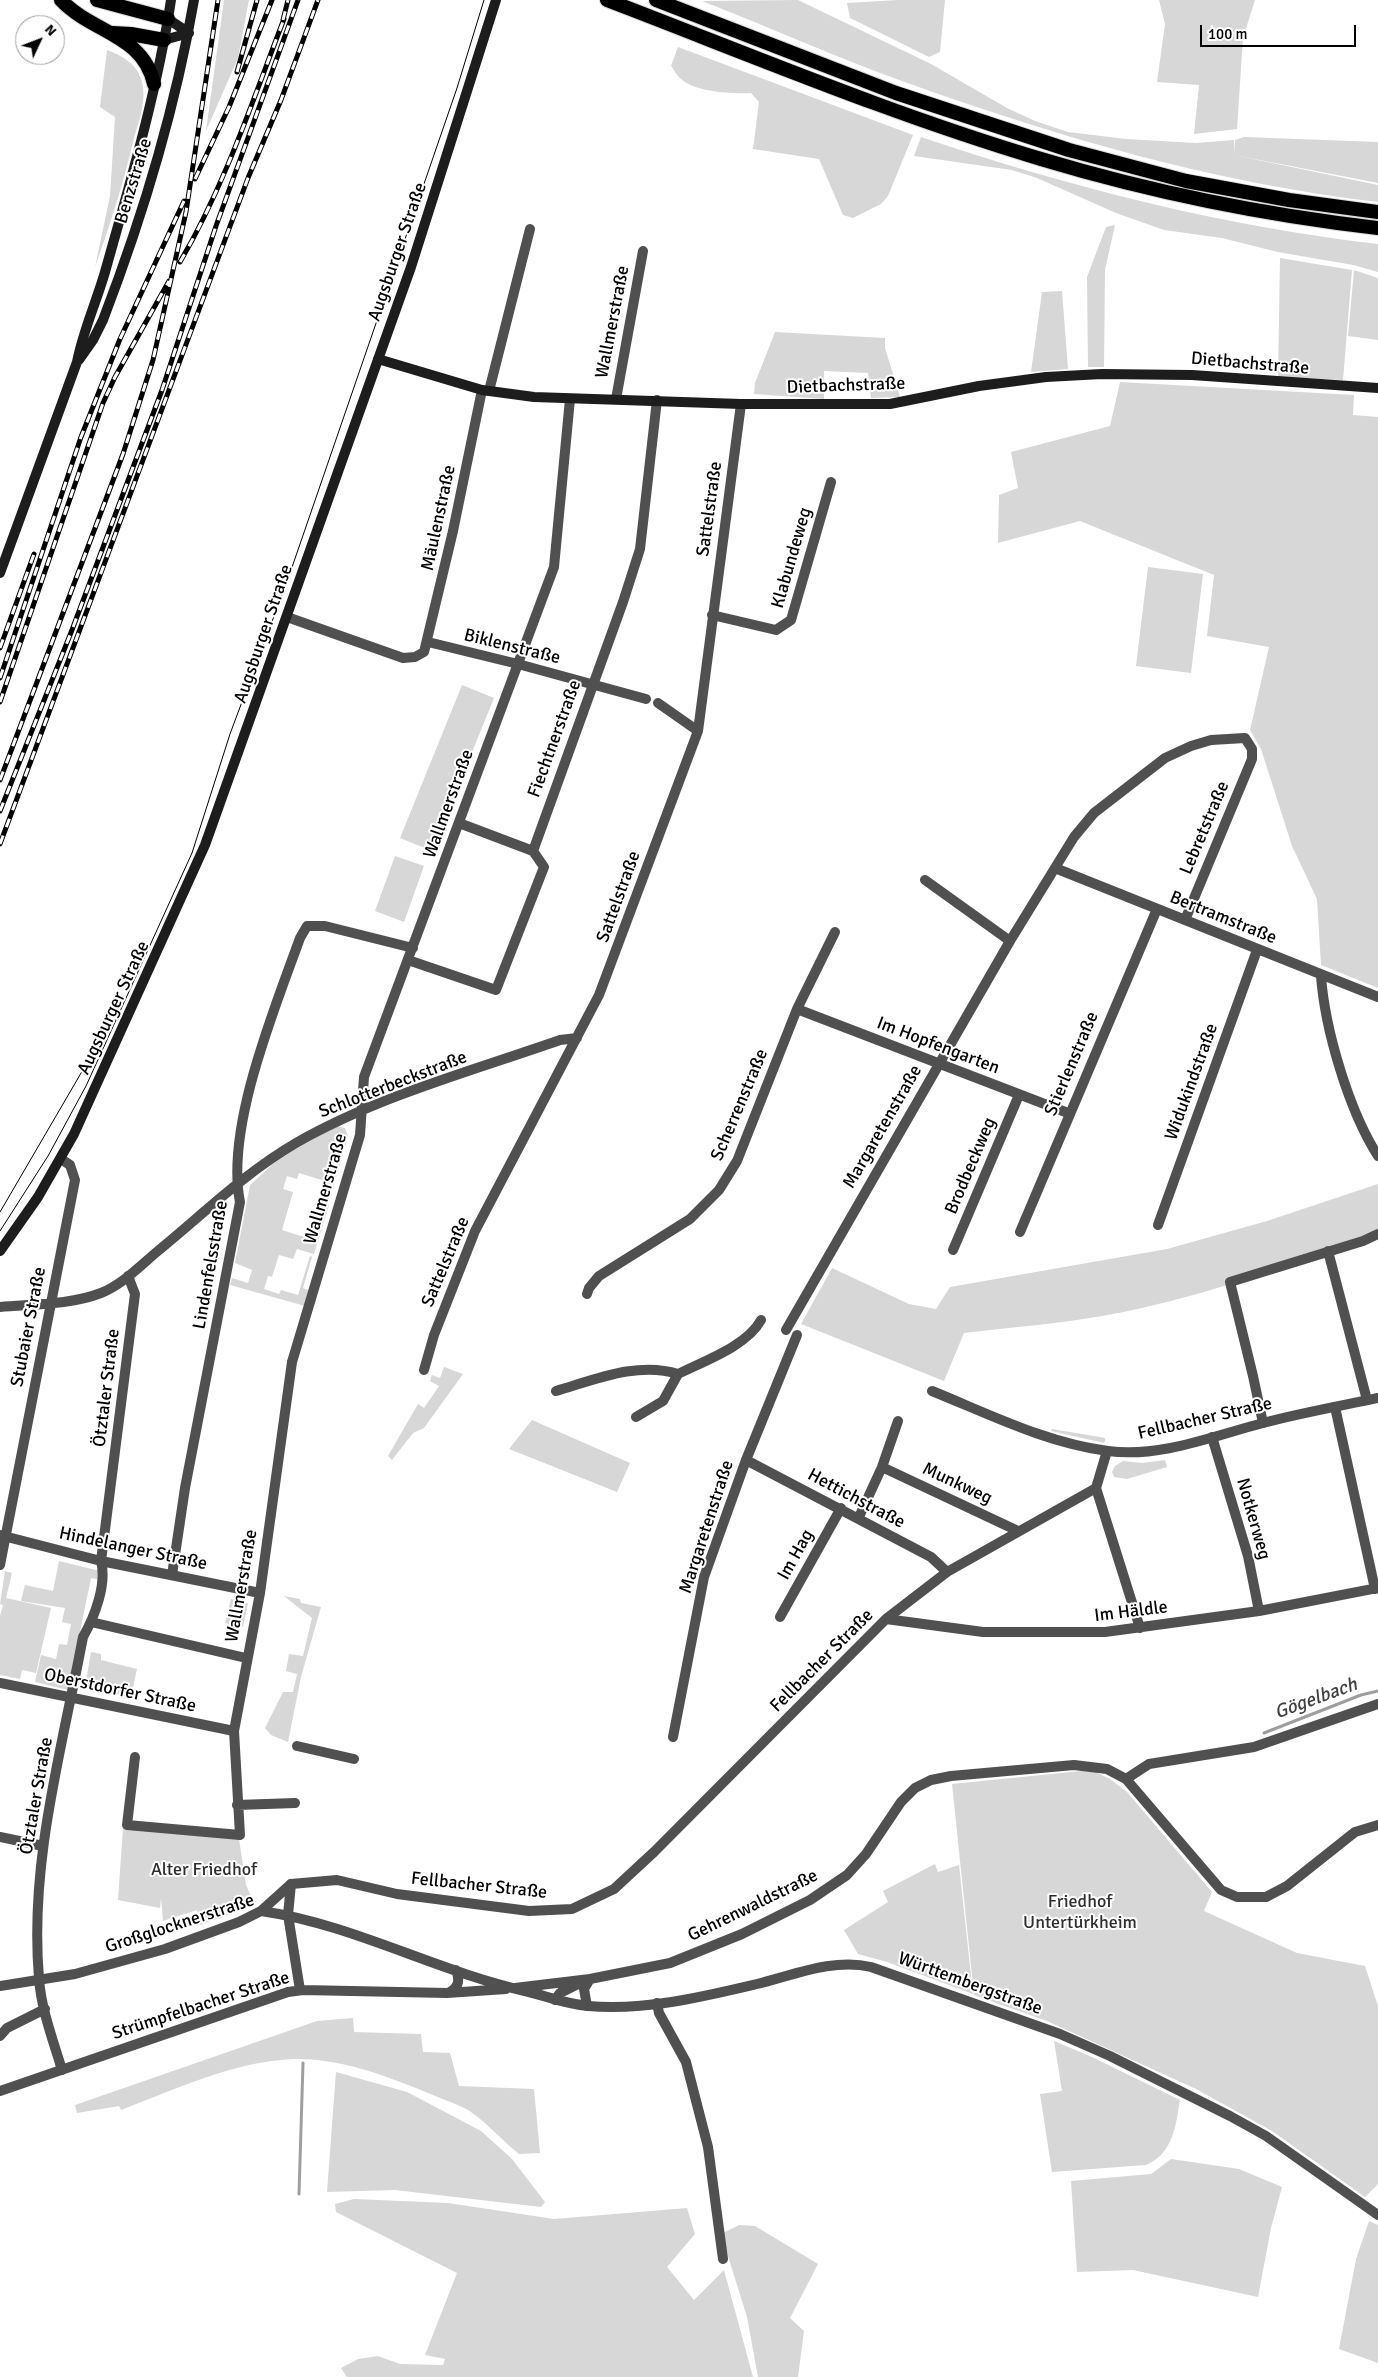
<!DOCTYPE html>
<meta charset="utf-8">
<style>
body{margin:0}
#map{position:relative;width:1378px;height:2377px;overflow:hidden;background:#fff;font-family:Signika,sans-serif}
canvas{display:block}
.north{position:absolute;left:15px;top:15px;width:50px;height:50px;box-sizing:border-box;background:#fff;border:1px solid #999;border-radius:50%;rotate:47deg;font-size:14px;font-weight:700;line-height:20px;text-align:center;color:#000}
.north::after{content:'';display:block;margin:auto;width:18px;height:22px;background:#000;clip-path:polygon(50% 0,100% 100%,50% 72%,0 100%)}
.scale{position:absolute;left:1200px;top:25px;width:156px;height:22px;box-sizing:border-box;border:2px solid #000;border-top:0;padding-left:6px;font-size:15px;line-height:18px;white-space:nowrap;color:#000;-webkit-text-stroke:4px #fff;paint-order:stroke}
</style>
<div id="map">
<canvas width="1378" height="2377"></canvas>
<div class="north">N</div>
<div class="scale">100 m</div>
</div>
<script>
const context = document.querySelector('canvas').getContext('2d');
context.lineJoin = 'round';
function paint(path, color) {
  context.fillStyle = color;
  context.fill(path, 'evenodd');
}
function stroke(path, color, width, dash) {
  context.strokeStyle = color;
  context.lineWidth = width;
  context.lineCap = dash ? 'butt' : 'round';
  context.setLineDash(dash || []);
  context.stroke(path);
}
function label(font, color, halo, rows, align = 'center') {
  context.font = font + ' Signika,sans-serif';
  context.lineWidth = 4;
  context.setLineDash([]);
  context.textBaseline = 'middle';
  context.strokeStyle = halo;
  context.fillStyle = color;
  for (const [text, x, y, turn = 0] of rows) {
    context.save();
    context.translate(x, y);
    context.rotate((+turn || 0) * Math.PI / 180);
    context.textAlign = isNaN(turn) ? turn : align;
    if (halo) context.strokeText(text, 0, 0);
    context.fillText(text, 0, 0);
    context.restore();
  }
}
const green = new Path2D(`
 M224 0H249L238 58 206 131Z
 M798 0 931 64 1007 108 1035 121 1068 132 1126 139 1196 143 1234 140V155L1378 185V202C1215 183 1057 137 902 81 835 57 769 27 702 1Z
 M898 0H945L940 52 929 57 850 18 847 3Z
 M1159 0H1255L1243 38 1237 129 1194 134 1199 85 1157 82 1165 24Z
 M678 47 913 135 888 196 881 204 853 218 843 215 819 159 753 149 759 102 751 93C732 94 695 92 681 79 677 76 674 70 671 66Z
 M107 50C122 56 137 63 142 82 147 102 138 123 133 142 123 185 110 225 95 267L110 196 115 117 100 107Z
 M921 137C1069 187 1222 226 1378 244V272L1353 265 1278 252 1222 238 1164 230 1116 213 1037 178 1012 170 914 156Z
 M1244 137 1378 142V183L1234 155 1235 140Z
 M1115 225 1105 270 1104 367H1088L1087 277 1106 227Z
 M1280 258 1352 270 1343 380 1278 377Z
 M1354 270 1378 278V340L1348 336Z
 M1062 291 1068 369 1031 372 1042 292Z
 M775 332 885 338V348L900 397 871 398 868 373 824 371V399L754 394 755 383Z
 M1120 382 1354 395 1353 415 1378 417V988L1321 965 1317 899 1292 846 1261 749 1250 730 1269 647 1207 636 1214 575 1080 521 998 543 999 495 1018 488 1011 452 1110 426Z
 M1148 567 1203 574 1191 673 1136 666Z
 M462 685 494 698 432 851 400 838Z
 M395 856 424 866 404 922 375 911Z
 M337 1126 345 1128 348 1136 331 1195 322 1192 325 1181 299 1173 297 1179 287 1176 283 1189 293 1192 282 1230 307 1238 318 1201 329 1205 314 1254 297 1249 293 1259 279 1255 272 1277 268 1276 264 1289 279 1294 281 1290 298 1295 310 1256 312 1257 303 1288 310 1291 305 1306 230 1285 232 1278 248 1283 252 1270 235 1263 250 1185 278 1159Z
 M1378 1184V1235C1300 1261 1222 1290 1142 1308 1083 1322 1023 1326 964 1333L944 1381 801 1324 832 1268 909 1304 936 1309 950 1287 1167 1249 1267 1221Z
 M444 1367 463 1374 424 1428 413 1433 392 1460 388 1456 418 1404 424 1408 439 1386 430 1381 432 1375 440 1378Z
 M532 1420 630 1463 617 1492 509 1449Z
 M1052 1429 1100 1437 1105 1438V1441L1104 1443 1051 1431Z
 M1165 1460 1167 1467 1127 1479 1114 1477 1112 1472 1115 1466 1123 1461 1142 1463Z
 M59 1561 104 1572 102 1580 91 1578 68 1690 35 1682 41 1655 56 1659 59 1644 67 1645 71 1624 62 1622 65 1608 21 1601 25 1585 53 1591Z
 M5 1571 12 1573 6 1598 51 1608 36 1673 22 1670 20 1679 0 1675V1616L3 1605 0 1604Z
 M284 1596 300 1599 301 1603 321 1607 301 1677 288 1742 271 1735 265 1728 283 1692H293L297 1674 286 1671 289 1654 303 1656 312 1618Z
 M231 1599 248 1603 243 1627 225 1623Z
 M91 1652 101 1654V1660L137 1669 131 1697 85 1687Z
 M1091 1770 1110 1779 1127 1792 1212 1892 1204 1911 1297 1953 1365 1966 1378 2006V2184L1365 2197 1272 2131 1196 2089 1047 2021 974 1995 952 1784Z
 M123 1828 239 1839 246 1885 254 1903 239 1911 200 1925 197 1910 163 1921 161 1898 160 1908 118 1900Z
 M935 1864 938 1872 959 1865 973 1994 887 1962 858 1954 844 1930 888 1902 883 1891Z
 M353 2018 354 2032 421 2034 423 2052 450 2053 459 2086 534 2089 540 2153 519 2154C503 2141 488 2124 471 2112 462 2106 450 2102 440 2098 398 2080 341 2057 294 2059 235 2061 176 2089 121 2110L119 2106 77 2113 75 2105 317 2021Z
 M1054 2041 1092 2057 1180 2100C1176 2125 1173 2154 1146 2165L1052 2172 1040 2094 1062 2091Z
 M336 2072 407 2092 481 2131 512 2159 545 2202 541 2207 395 2190 327 2192Z
 M1171 2159 1239 2169 1282 2187 1271 2228 1258 2297 1133 2270 1077 2272 1071 2181 1151 2174Z
 M354 2199 448 2203 554 2219 687 2208 695 2234 667 2267 694 2300 724 2270 753 2377H347L341 2368 358 2359 378 2356 400 2364 443 2365 445 2359 425 2355 457 2273 336 2212 335 2204Z
 M1369 2221 1378 2225V2363L1339 2349 1356 2259Z
 M739 2225 755 2226 818 2264 790 2318 804 2331 798 2377H758L747 2317 727 2253 723 2233Z`);
const stream = new Path2D(`
 M1264 1733 1361 1695 1378 1691
 M299 2194 303 2063`);
const minor = new Path2D(`
 M489 391 530 229
 M616 399 643 251
 M712 615 776 630 791 620 831 482
 M287 617 403 658 415 657 424 652 453 531 482 390
 M428 642 518 664 646 699
 M658 703 698 731
 M459 823 533 851
 M1055 868 1378 997
 M925 880 1010 941
 M408 960 496 990 544 867 533 851 623 602 640 549 657 400
 M1321 976C1325 1030 1349 1111 1378 1156
 M797 1009 1068 1113
 M1158 1225 1257 950
 M1020 1232 1157 909
 M953 1250 1019 1095
 M1328 1251 1367 1400
 M587 1294 589 1288 599 1276 690 1219 719 1190 737 1161 797 1009 835 932
 M0 1307C33 1304 70 1305 101 1293 123 1284 141 1265 159 1250 203 1214 246 1172 296 1143 378 1096 472 1071 560 1040L577 1038
 M786 1330 1010 941 1074 837 1094 813 1165 758 1191 746 1211 740 1245 738 1252 749V759L1185 920
 M424 1370 434 1335 475 1231 599 995 698 731 741 404
 M556 1391C594 1380 638 1361 678 1374 704 1361 747 1346 761 1320
 M1335 1407 1375 1589
 M636 1417 663 1401 678 1374
 M1263 1423 1253 1376 1230 1282 1363 1241 1378 1234
 M1212 1437 1248 1556 1259 1611
 M746 1460 931 1557 947 1572
 M882 1467 1018 1531
 M1096 1488 1140 1628
 M859 1517 882 1467 898 1421
 M0 1535 101 1561 260 1593
 M0 1565 75 1180 70 1165 61 1159
 M172 1575 185 1488 240 1202C225 1128 275 1008 300 938L307 926H325L413 948
 M780 1617 841 1508
 M886 1619 983 1632H1105L1259 1611 1378 1588
 M91 1622 246 1658
 M0 1683 234 1731
 M673 1737 704 1577 746 1460 797 1335
 M297 1746 354 1759
 M135 1757 127 1825 240 1835 234 1731 260 1593 292 1362 360 1135 364 1077 554 567 570 399
 M1126 1779 1149 1764 1254 1747 1378 1704
 M237 1805 295 1803
 M0 1837 43 1846
 M291 1884 337 1880 397 1894 529 1911 572 1909 614 1889 654 1852 886 1619 947 1572 1096 1488 1107 1451
 M515 1988 590 1979 670 1963 742 1934 810 1900 847 1875 866 1854 901 1802 915 1788 931 1780 951 1776 1074 1765 1107 1769 1126 1779 1221 1890 1237 1897H1266L1287 1886 1355 1832 1378 1825
 M555 2000 560 1993 584 1981
 M657 2003 659 2013 686 2062 708 2147 723 2259
 M587 2006 584 1989 590 1979
 M0 2036 7 2028 45 2009
 M62 2070C53 2040 41 2009 39 1978 29 1863 62 1749 83 1637 95 1616 107 1584 101 1561L135 1294 128 1276`);
const tertiary = new Path2D(`
 M932 1391C989 1414 1046 1443 1108 1451 1160 1458 1213 1436 1263 1423 1301 1413 1340 1406 1378 1398
 M291 1884 288 1915 300 1990
 M261 1911C352 1924 436 1971 525 1991 546 1996 566 2004 588 2006 644 2011 702 1997 757 1984 794 1975 833 1958 871 1967L1060 2034 1110 2056 1230 2116 1266 2136 1378 2215
 M0 1986 75 1974 165 1949 239 1922 261 1911 291 1884
 M448 1993C459 1988 460 1980 456 1970
 M0 2091 288 1992 303 1990 447 1993 506 1989`);
const secondary = new Path2D(`
 M168 19 189 33
 M164 40 189 33
 M378 359 482 390 534 397 741 404H890L979 386 1046 377 1102 374 1192 375 1378 388
 M79 360 93 340 103 320C143 216 175 110 194 0
 M0 573 77 362C83 331 96 303 105 272 130 183 157 92 171 0
 M0 1251 38 1197 74 1134 205 845 411 267 496 0`);
const trunk = new Path2D(`
 M61 0C92 33 143 34 154 84
 M97 0 168 19
 M607 0C751 55 893 115 1041 159 1151 192 1264 215 1378 228
 M656 0 896 93 1069 150 1186 181 1289 200 1378 212
 M112 33 131 34 164 40`);
const tram = new Path2D(`
 M0 1212 98 1044
 M0 1231 48 1156 86 1086 192 853 230 734 289 576 457 88 484 0`);
const rail = new Path2D(`
 M283 20 288 0
 M237 72 257 0
 M195 179 229 107 272 0
 M180 262C225 185 252 102 284 19
 M0 648 34 554
 M0 678 81 437 120 339 184 201
 M0 702 103 403 115 377 169 281
 M0 780 123 454 153 360 186 212 218 0
 M0 811 72 630 162 390 216 226 298 0
 M0 844 248 178 281 100 318 0`);
const streetNames = [
 ["Benzstraße",134,181,-73],
 ["Augsburger Straße",398,252,-71],
 ["Wallmerstraße",613,322,-79],
 ["Dietbachstraße",1250,364,5],
 ["Dietbachstraße",846,386,-2],
 ["Sattelstraße",710,509,-82],
 ["Mäulenstraße",439,518,-78],
 ["Klabundeweg",792,558,-74],
 ["Augsburger Straße",264,634,-71],
 ["Biklenstraße",512,647,14],
 ["Fiechtnerstraße",555,739,-70],
 ["Wallmerstraße",449,804,-70],
 ["Lebretstraße",1205,828,-67],
 ["Sattelstraße",619,897,-70],
 ["Bertramstraße",1223,918,22],
 ["Augsburger Straße",114,1008,-65],
 ["Im Hopfengarten",938,1046,21],
 ["Stierlenstraße",1072,1064,-67],
 ["Widukindstraße",1192,1082,-70],
 ["Schlotterbeckstraße",393,1085,-21],
 ["Scherrenstraße",740,1105,-67],
 ["Margaretenstraße",883,1127,-60],
 ["Brodbeckweg",971,1166,-67],
 ["Wallmerstraße",326,1189,-74],
 ["Sattelstraße",446,1262,-67],
 ["Lindenfelsstraße",211,1265,-80],
 ["Stubaier Straße",29,1327,-79],
 ["Ötztaler Straße",107,1388,-83],
 ["Fellbacher Straße",1205,1419,-13],
 ["Munkweg",957,1484,25],
 ["Hettichstraße",856,1499,28],
 ["Notkerweg",1253,1519,74],
 ["Margaretenstraße",707,1527,-72],
 ["Hindelanger Straße",133,1549,12],
 ["Im Hag",796,1555,-61],
 ["Wallmerstraße",242,1586,-80],
 ["Im Häldle",1131,1612,-7],
 ["Fellbacher Straße",822,1661,-45],
 ["Oberstdorfer Straße",120,1691,12],
 ["Ötztaler Straße",37,1796,-80],
 ["Fellbacher Straße",479,1886,6],
 ["Gehrenwaldstraße",753,1906,-26],
 ["Großglocknerstraße",180,1924,-18],
 ["Württembergstraße",970,1984,20],
 ["Strümpfelbacher Straße",201,2006,-18]
];
const parkNames = [
 ["Alter Friedhof",204,1870],
 ["Friedhof",1080,1902],
 ["Untertürkheim",1080,1923]
];
const waterNames = [
 ["Gögelbach",1316,1699,-20]
];
paint(green, '#d7d7d7');
stroke(stream, '#9e9e9e', 3);
stroke(trunk, '#dbdbdb', 16);
stroke(minor, '#505050', 10);
stroke(tertiary, '#505050', 10);
stroke(secondary, '#1d1d1d', 10);
stroke(trunk, '#000', 14);
stroke(tram, '#000', 1);
stroke(rail, '#000', 5);
stroke(rail, '#fff', 3, [9]);
label('18px', '#000', '#fff', streetNames);
label('18px', '#2e2e2e', '#fff', parkNames);
label('italic 19px', '#3f3f3f', '#fff', waterNames);
</script>
